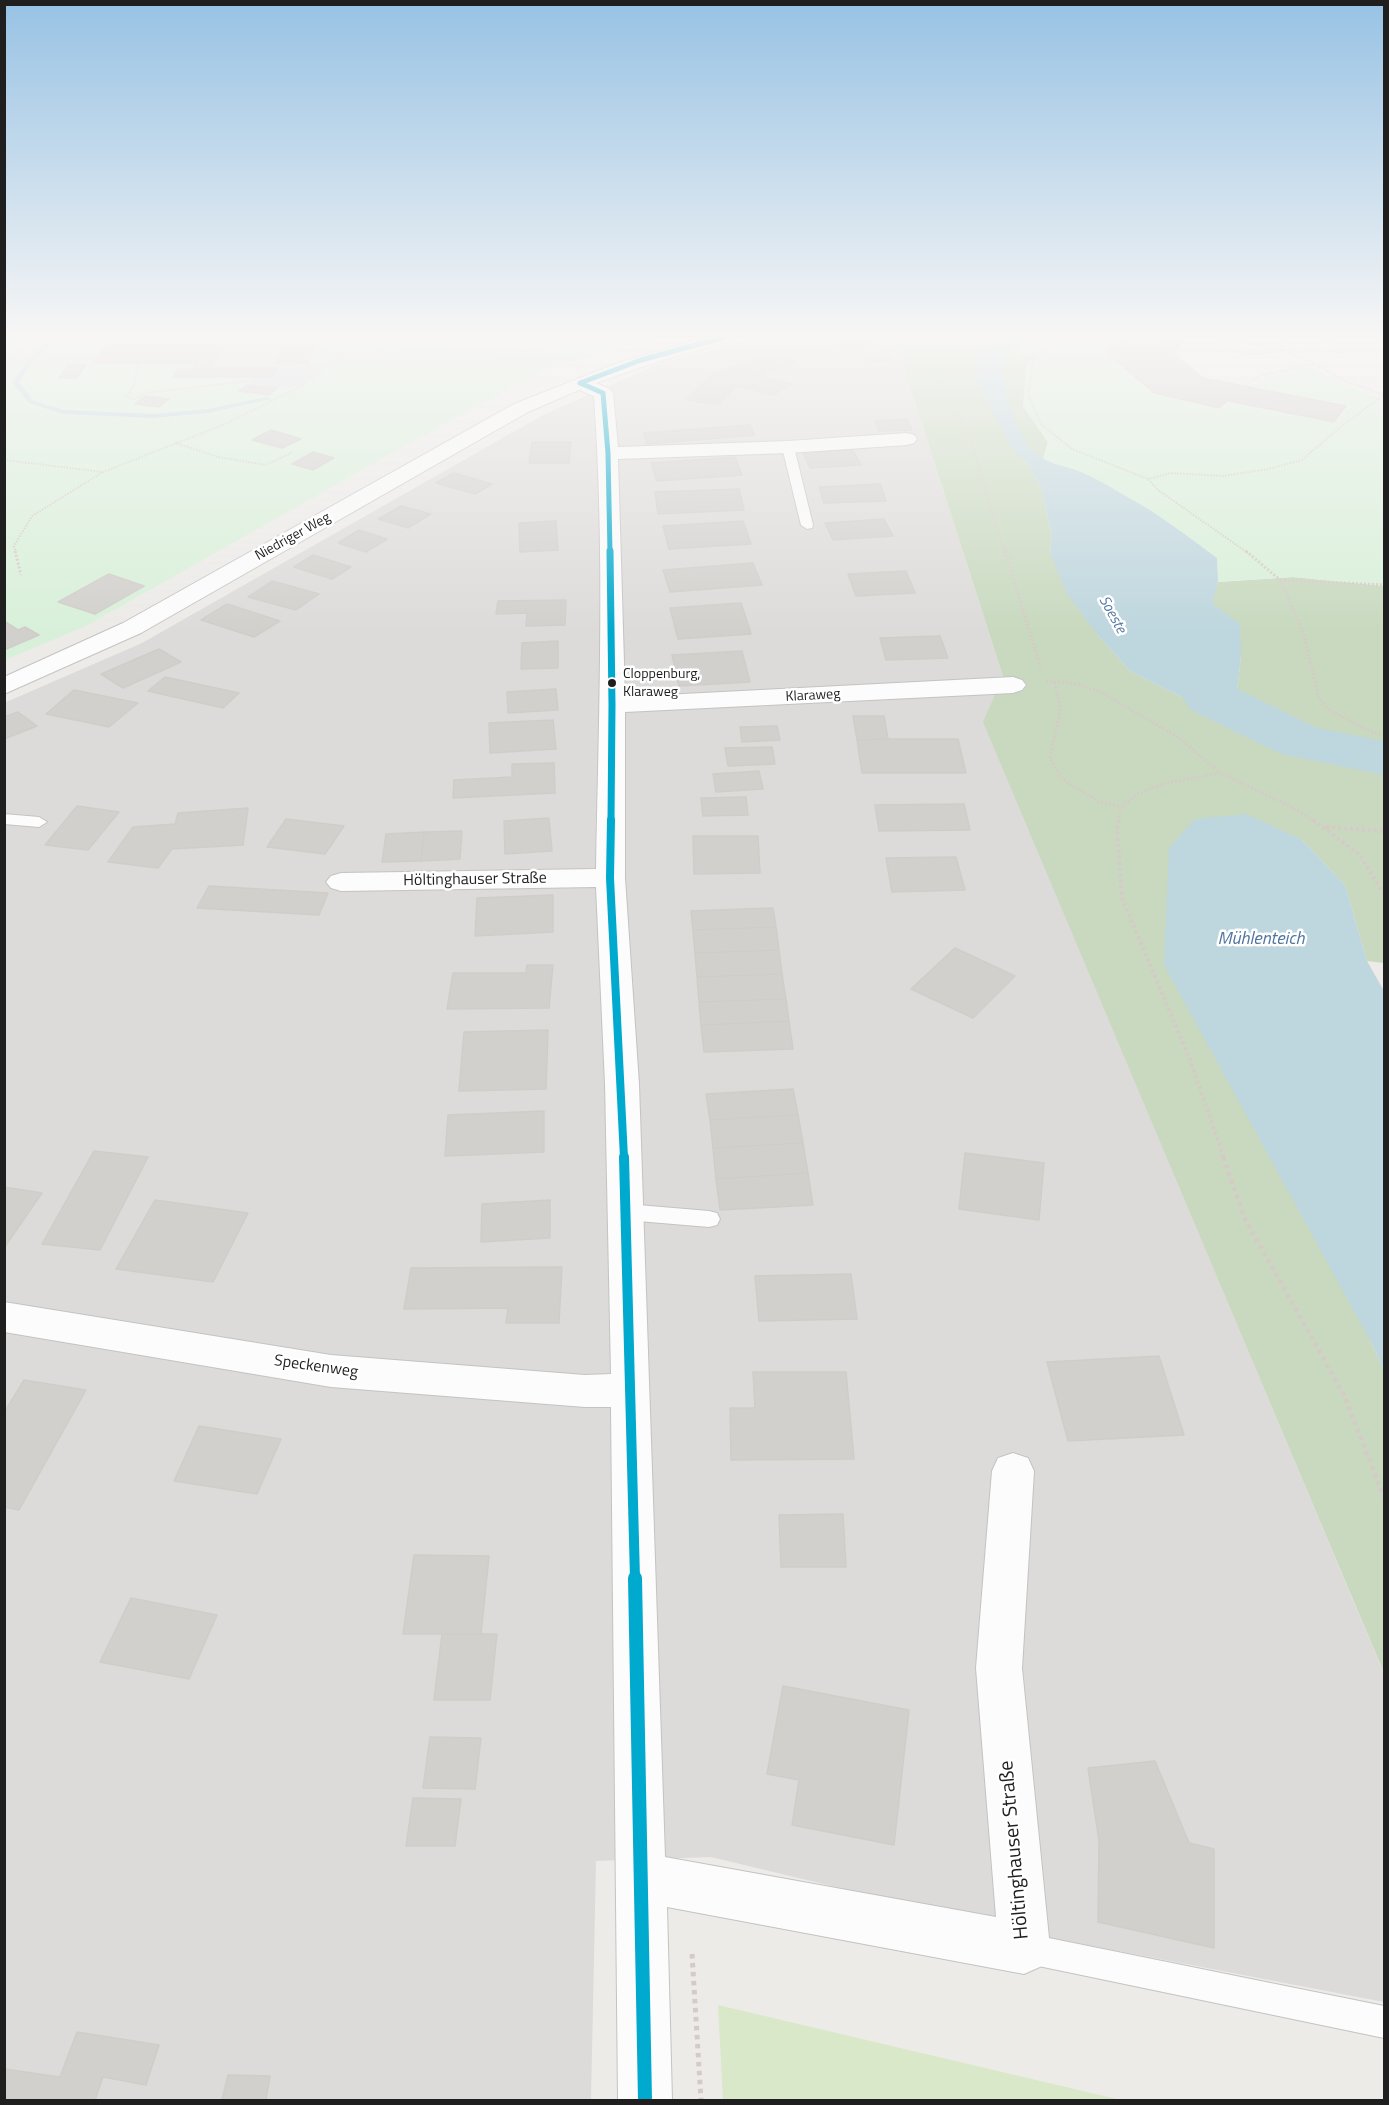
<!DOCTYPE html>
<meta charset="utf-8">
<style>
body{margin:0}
#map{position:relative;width:1389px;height:2105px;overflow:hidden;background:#edebe8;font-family:"Titillium Web",sans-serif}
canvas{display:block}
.frame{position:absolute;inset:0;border:6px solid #1f1f1f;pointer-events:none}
</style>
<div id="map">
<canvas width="1389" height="2105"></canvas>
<div class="frame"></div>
</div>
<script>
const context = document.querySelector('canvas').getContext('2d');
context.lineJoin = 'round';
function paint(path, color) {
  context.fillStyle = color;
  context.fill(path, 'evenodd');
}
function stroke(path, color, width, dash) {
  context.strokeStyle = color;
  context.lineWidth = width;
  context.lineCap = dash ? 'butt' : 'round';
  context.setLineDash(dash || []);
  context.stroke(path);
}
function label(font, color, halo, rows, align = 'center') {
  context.font = font + ' "Titillium Web",sans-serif';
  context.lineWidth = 5;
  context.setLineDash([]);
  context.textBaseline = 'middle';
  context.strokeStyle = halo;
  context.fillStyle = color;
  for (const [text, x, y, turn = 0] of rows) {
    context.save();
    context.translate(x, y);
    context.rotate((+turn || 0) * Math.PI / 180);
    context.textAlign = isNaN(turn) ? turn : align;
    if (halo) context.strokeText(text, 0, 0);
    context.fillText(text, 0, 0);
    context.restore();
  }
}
const residential = new Path2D(`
 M760 337H894L1003 676 984 722 1384 1674V2002L1040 1936 711 1857 596 1861 591 2100H5L4 703 142 643 543 415 658 364Z`);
const grass = new Path2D(`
 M718 2005 1121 2100H723Z`);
const forest = new Path2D(`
 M894 337H1065L1023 406 1048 442 1043 459 1026 461 1041 487 1052 536 1050 553 1096 633 1130 671 1231 722 1293 745 1304 736 1237 691 1241 656 1211 603 1218 582 1293 577 1384 586V963L1367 961 1345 885 1302 840 1371 1342 1384 1370V1673L983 722 1003 676Z`);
const park = new Path2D(`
 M5 337H658L544 370 415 440 86 626 5 660Z
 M947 337H1123L1107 352 1114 359H1112L1152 394 1220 409 1229 403 1336 423 1349 406 1251 386 1261 379 1312 367 1337 382 1384 400V586L1293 577 1218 582 1217 558C1161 516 1109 483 1043 459L1048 442 1023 406 1026 364 1038 355 992 353Z`);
const plaza = new Path2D(`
 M226 345H285L276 364 328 367 304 385 277 388 247 385 252 377 277 368H212Z`);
const water = new Path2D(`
 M999 337H1032C1022 344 1011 349 1005 360 995 379 1019 435 1032 450 1043 463 1066 466 1081 472 1095 478 1109 486 1122 494 1156 512 1186 535 1217 558L1218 582 1212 603 1240 624 1241 656 1237 691 1304 736 1301 742 1293 745 1231 722 1130 671 1096 633 1066 592 1050 553 1052 536 1041 487 1026 461 1011 447 981 389 975 368 976 354Z
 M1246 814 1302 840 1345 885 1367 961 1384 991V1370L1371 1342 1164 965 1169 848 1195 819Z`);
const stream = new Path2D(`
 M52 337H59L35 359 19 382 33 401 64 410 153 414 208 409 267 397 271 399 208 413 153 418 63 414 29 403 12 382 31 357Z`);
const river = new Path2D(`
 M1211 681 1231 686 1317 728 1384 741V775L1281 754 1191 710 1183 698 1191 686Z`);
const building = new Path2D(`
 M230 337H321L308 364H275L285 345H226Z
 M868 337 875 346 839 349 831 338Z
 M1123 337H1159L1183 341 1174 354 1203 378 1346 406 1334 422 1228 401 1219 408 1154 393 1106 352Z
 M107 344H184L226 345 214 364 93 363Z
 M774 353 796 362 758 376 791 384 773 395 737 386 718 405 686 400 714 373Z
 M863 354H888L891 361 866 362Z
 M195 364H214L212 368H278L273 377H173L177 369H193Z
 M68 365H86L77 378H59Z
 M247 385 277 388 269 395 239 391Z
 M145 396 169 399 159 407 135 404Z
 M907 419 912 430 879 431 875 421Z
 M750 425 755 435 647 444 643 433Z
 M271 430 301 439 282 448 252 440Z
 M532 442H571L569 463H529Z
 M853 450 861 465 810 468 803 453Z
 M313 452 334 458 313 470 292 464Z
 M735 457 742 475 657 481 651 463Z
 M454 473 492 484 475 494 436 483Z
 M880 484 886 501 824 503 819 487Z
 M739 489 744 510 658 514 655 492Z
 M401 506 431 514 408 528 378 519Z
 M884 519 893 536 833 540 825 523Z
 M556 521 558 550 520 552 519 523Z
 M743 521 751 544 669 549 663 526Z
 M359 530 387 539 366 552 338 543Z
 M313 555 351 567 332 579 294 567Z
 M753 563 762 585 670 592 663 570Z
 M906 571 915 593 856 596 848 574Z
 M109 574 144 586 95 614 58 602Z
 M272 581 319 594 296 610 248 597Z
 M566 600 565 625 526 626 527 613 496 614 498 601Z
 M741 603 751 634 678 639 670 608Z
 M227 604 280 621 254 637 201 620Z
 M4 621 18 630 25 627 39 635 4 650Z
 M940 636 948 658 886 660 880 638Z
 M558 641V668L521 669 522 643Z
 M159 649 181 662 123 688 101 674Z
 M742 651 750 682 679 686 672 655Z
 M165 677 239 693 223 708 148 691Z
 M556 689 558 710 508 713 507 692Z
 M74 690 138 703 109 727 46 714Z
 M18 712 37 726 4 739V717Z
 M853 716H884L888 739 857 740Z
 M553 720 556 749 490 753 489 723Z
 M777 726 780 740 742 742 740 727Z
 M888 739H958L966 773H862L857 740Z
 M772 747 775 764 728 766 725 748Z
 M554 763 555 793 453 798 454 780 512 777V764Z
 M759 771 763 789 716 792 713 774Z
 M746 797 748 815 703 816 701 798Z
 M964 804 970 830 879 831 875 805Z
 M77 806 119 812 88 850 45 845Z
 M248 808 243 845 172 849 158 868 108 862 133 827 175 824 178 813Z
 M549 818 552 851 505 854 504 821Z
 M286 819 344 826 325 854 267 847Z
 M462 831 460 859 421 861 424 832Z
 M424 832 421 861 382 862 386 834Z
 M693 836H758L760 873 694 874Z
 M956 857 965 890 892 892 886 858Z
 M209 886 328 893 319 915 197 908Z
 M553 895V932L475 936 477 898Z
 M773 908 776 927 693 930 691 911Z
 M776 927 779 950 695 953 693 930Z
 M955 948 1015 976 973 1018 911 989Z
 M779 950 782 974 697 977 695 953Z
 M527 965H553L549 1008 447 1009 453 973H526Z
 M782 974 786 999 699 1002 697 977Z
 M786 999 789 1021 701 1025 699 1002Z
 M789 1021 793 1049 704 1052 701 1025Z
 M548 1030 546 1089 459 1091 464 1032Z
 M793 1089 798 1115 710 1120 706 1094Z
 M544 1111V1152L445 1156 448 1115Z
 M798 1115 803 1143 713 1148 710 1120Z
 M803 1143 808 1173 716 1179 713 1148Z
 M94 1151 148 1157 100 1250 42 1244Z
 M965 1153 1044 1163 1039 1220 959 1209Z
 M808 1173 813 1205 720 1210 716 1179Z
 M4 1187 42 1193 4 1248Z
 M155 1200 248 1213 213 1282 116 1269Z
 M550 1200V1238L481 1242 482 1204Z
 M562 1267 559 1323H506L508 1308 404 1309 411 1268Z
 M851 1274 857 1319 759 1321 755 1276Z
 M1159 1356 1184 1435 1068 1441 1047 1362Z
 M753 1372H846L854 1459 731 1460 730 1408H755Z
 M24 1380 86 1390 19 1510 4 1507V1413Z
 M199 1426 281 1439 257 1494 174 1481Z
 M843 1514 846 1567H781L779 1515Z
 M414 1555 489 1556 481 1634H403Z
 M131 1598 217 1615 189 1679 100 1662Z
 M442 1634H497L490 1700H434Z
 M783 1686 909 1710 894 1845 792 1825 799 1780 767 1774Z
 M430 1737 481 1738 475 1789 423 1788Z
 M1155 1761 1189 1843 1214 1849V1948L1098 1922 1099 1841 1088 1768Z
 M413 1798 461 1799 455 1846H406Z
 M77 2032 159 2045 146 2085 103 2077 95 2100H4V2069L60 2077Z
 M228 2075 270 2076 266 2100H222Z`);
const pathFar4 = new Path2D(`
 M917 337 939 373 970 437 1005 553
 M1072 337 1060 342 1033 362 1028 395 1041 424 1072 449 1148 479 1158 490 1248 553
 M1214 337 1227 349 1245 354H1264L1282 350 1316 364 1345 381 1384 395
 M1218 337 1282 350H1323L1351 354
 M1323 337 1348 352
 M163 344 168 337
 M1282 350 1284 337
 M313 352 343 353 350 337
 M4 363 36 337
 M138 363 134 386 126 397 134 399 146 393 249 381
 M328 367 343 353 530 351 552 346 563 337
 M1345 381 1353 376
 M1244 386 1260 376 1315 364
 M938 438 970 437
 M176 443 218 457 266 465 293 452
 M4 460 103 472 225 424 304 385
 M1148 479 1171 473 1223 476 1268 469 1302 460 1339 428 1384 395
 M16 553 14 546 32 516 103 472`);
const pathFar3 = new Path2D(`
 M15 551 21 575
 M1005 551 1041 669
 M1246 551 1280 580 1303 632 1319 698 1328 709 1363 728 1384 736
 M1280 580 1384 585
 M1046 681 1077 684 1099 691 1178 737 1219 772
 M1054 682 1061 708 1050 758 1062 779 1098 801 1121 807
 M1118 822 1121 807 1137 794 1167 783 1220 773 1286 804 1316 822`);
const pathFar2 = new Path2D(`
 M1119 820 1117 829 1122 898 1190 1060 1224 1158
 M1313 820 1359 854 1384 894
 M1326 827 1384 831`);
const pathFar1 = new Path2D(`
 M1223 1157 1245 1219 1344 1395 1384 1497`);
const path = new Path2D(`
 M692 1954 701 2100`);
const service = new Path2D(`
 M788 443 794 447 813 525 812 528 807 529 801 525 782 447Z
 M4 814 39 817 47 822 39 827 4 824Z
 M626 1204 709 1211 717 1213 720 1219 717 1225 709 1227 626 1220 618 1218 615 1212 618 1206Z
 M1024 1933 1384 2006V2038L1024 1963 1013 1959 1009 1948 1013 1937Z`);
const minor = new Path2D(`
 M705 337H734L731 341 654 363 596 383 610 389 613 393 618 447 788 441 907 433 914 435 917 439 914 443 907 445 788 453 618 459 625 697 1013 677 1022 680 1026 685 1022 690 1013 693 625 712V878L639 1084 665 1857 996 1917 976 1668 992 1471 998 1458 1013 1453 1028 1458 1034 1471 1022 1668 1050 1948 1042 1966 1024 1974 667 1907 672 2100H618L611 1407H585L331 1387 4 1332V1302L331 1355 585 1375 611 1374 605 1084 596 887 341 891 331 888 326 882 331 876 341 873 596 869C599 712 605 553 594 396L579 390 528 412 141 633 4 694V677L123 623 514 404 615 364Z`);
const bus1Far4 = new Path2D(`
 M580 383 603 393 608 453 610 553
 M580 383 641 360 725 337`);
const bus1Far3 = new Path2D(`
 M610 551 612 705 611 822`);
const bus1Far2 = new Path2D(`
 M611 820 610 878 624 1158`);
const bus1Far1 = new Path2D(`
 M624 1157 635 1579`);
const bus1 = new Path2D(`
 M635 1578 645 2100`);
const markers = [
 [612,683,5,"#1f1f1f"]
];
const farStreetnames = [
 ["Niedriger Weg",293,537,-29],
 ["Klaraweg",813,696,-3]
];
const busNames = [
 ["Cloppenburg,",623,675],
 ["Klaraweg",623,693]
];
const farWaternames = [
 ["Soeste",1112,615,61]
];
const streetNames = [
 ["Höltinghauser Straße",475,880,-1],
 ["Speckenweg",316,1367,8]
];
const waterNames = [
 ["Mühlenteich",1261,940]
];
const nearStreetnames = [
 ["Höltinghauser Straße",1015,1850,-95]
];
paint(residential, '#dcdbd9');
paint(grass, '#d9e8c9');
paint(forest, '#c8d9bf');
paint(park, '#d8f0d9');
paint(plaza, '#dfdee2');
paint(water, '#bed6de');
paint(stream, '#bed6de');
paint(river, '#bed6de');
paint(building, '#d2d0cd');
stroke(building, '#d0cdc9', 1.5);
stroke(service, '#c4c3c2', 2);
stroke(minor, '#c4c3c2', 2);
stroke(pathFar4, '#d6cac8', 2, [1.5, 1.5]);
stroke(pathFar3, '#d6cac8', 3, [2, 2]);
stroke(pathFar2, '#d6cac8', 4, [3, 3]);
stroke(pathFar1, '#d6cac8', 4.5, [4, 4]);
stroke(path, '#d6cac8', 5, [4.5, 4.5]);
paint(service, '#fcfcfc');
paint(minor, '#fcfcfc');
stroke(bus1Far4, '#00a9ce', 5);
stroke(bus1Far3, '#00a9ce', 7);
stroke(bus1Far2, '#00a9ce', 8);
stroke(bus1Far1, '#00a9ce', 10);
stroke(bus1, '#00a9ce', 14);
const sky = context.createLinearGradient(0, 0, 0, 632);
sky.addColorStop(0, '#97c2e4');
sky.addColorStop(0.53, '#f7f6f5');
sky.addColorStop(1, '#f7f6f500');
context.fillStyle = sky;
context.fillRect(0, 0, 1389, 632);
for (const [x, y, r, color] of markers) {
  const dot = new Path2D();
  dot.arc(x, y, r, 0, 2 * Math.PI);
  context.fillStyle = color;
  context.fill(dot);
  stroke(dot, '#fff', 2);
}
label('14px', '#1f1f1f', '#fff', farStreetnames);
label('14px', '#1f1f1f', '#fff', busNames, 'left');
label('italic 15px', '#5075a0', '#fff', farWaternames);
label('16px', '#1f1f1f', '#fff', streetNames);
label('italic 18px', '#5075a0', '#fff', waterNames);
label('20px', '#1f1f1f', '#fff', nearStreetnames);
</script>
